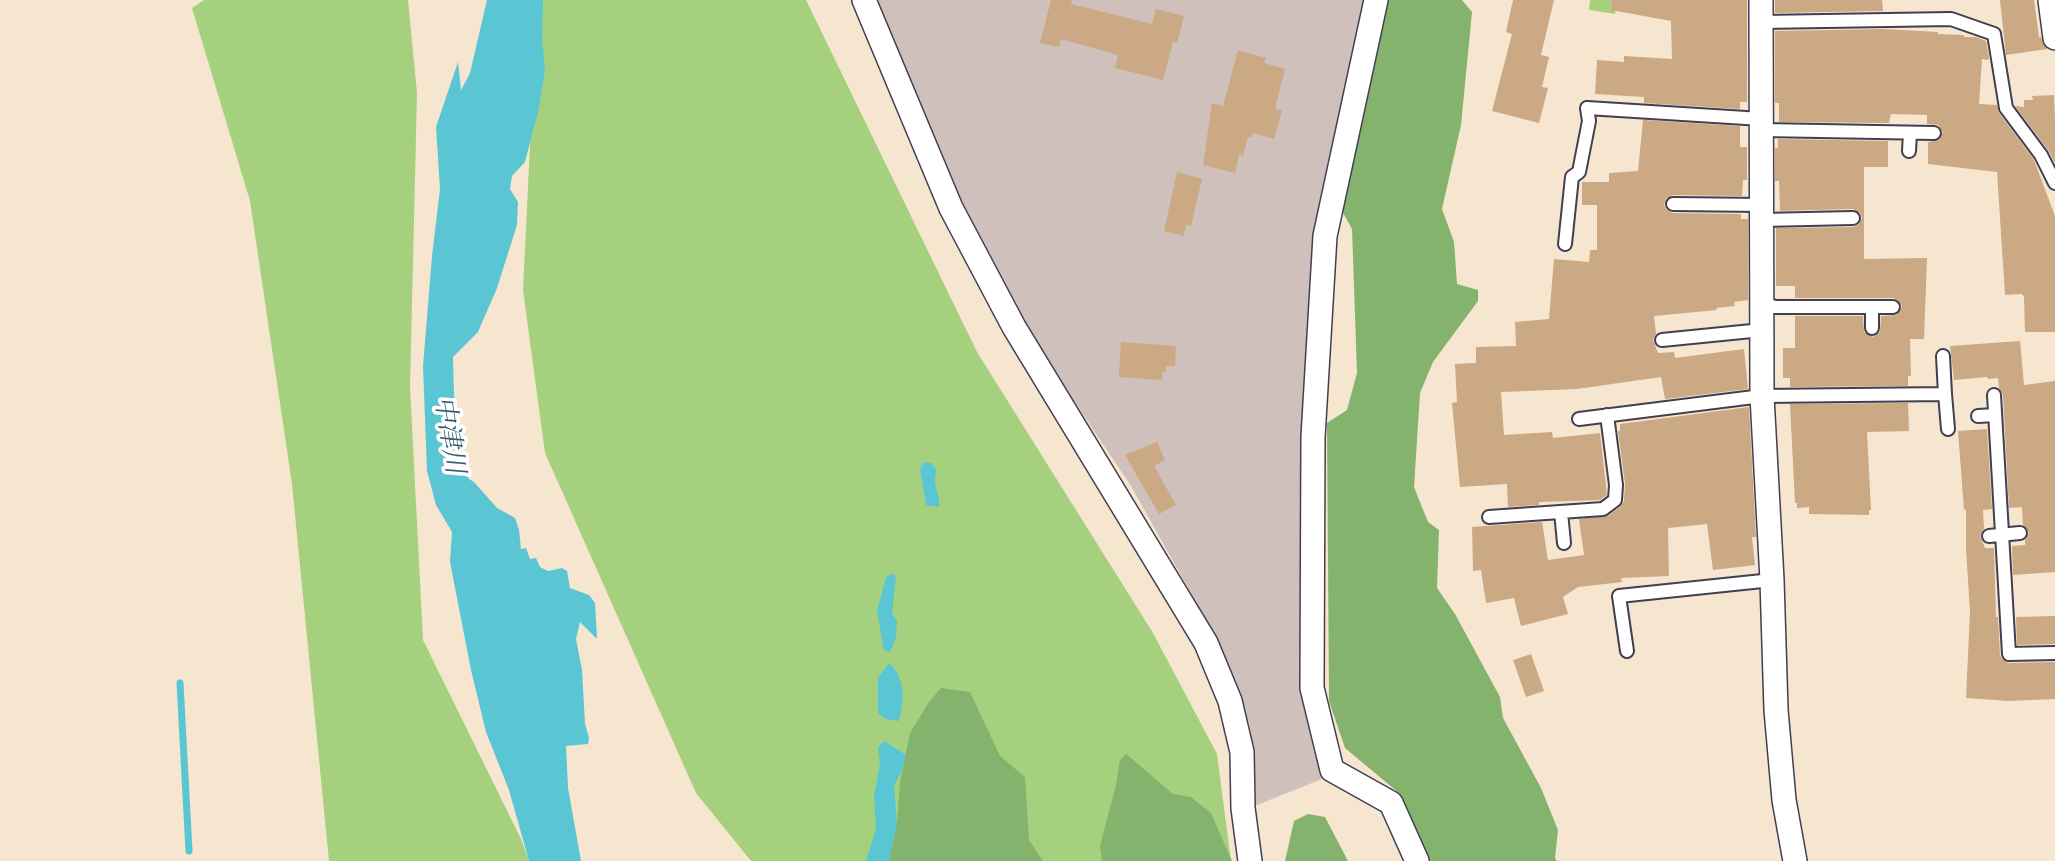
<!DOCTYPE html>
<meta charset="utf-8">
<style>
body{margin:0}
canvas{display:block;background:#f6e5cf}
</style>
<canvas width="2055" height="861"></canvas>
<script>
const context = document.querySelector('canvas').getContext('2d');
context.lineJoin = 'round';
function paint(path, color) {
  context.fillStyle = color;
  context.fill(path, 'evenodd');
}
function stroke(path, color, width, dash) {
  context.strokeStyle = color;
  context.lineWidth = width;
  context.lineCap = dash ? 'butt' : 'round';
  context.setLineDash(dash || []);
  context.stroke(path);
}
function label(font, color, halo, rows, align = 'center') {
  context.font = font + ' Alegreya,"Noto Serif JP",serif';
  context.lineWidth = 7;
  context.setLineDash([]);
  context.textBaseline = 'middle';
  context.strokeStyle = halo;
  context.fillStyle = color;
  for (const [text, x, y, turn = 0] of rows) {
    context.save();
    context.translate(x, y);
    context.rotate((+turn || 0) * Math.PI / 180);
    context.textAlign = isNaN(turn) ? turn : align;
    if (halo) context.strokeText(text, 0, 0);
    context.fillText(text, 0, 0);
    context.restore();
  }
}
const industrial = new Path2D(`
 M877 0H1368L1315 226 1299 669 1322 779 1252 807 1250 725 1211 629 1131 486 1043 355 975 234Z`);
const green = new Path2D(`
 M204 0H408L417 93 410 387 423 640 521 839 529 861H329L292 484 250 201 192 8Z
 M537 0H806L977 352 1153 633 1217 754 1231 861H751L696 793 545 453 523 290Z
 M1590 0H1617L1615 14 1589 10Z`);
const forest = new Path2D(`
 M1383 0H1462L1472 12 1461 125 1442 209 1454 242 1457 284 1478 290V301L1433 362 1420 393 1414 487 1428 522 1439 530 1437 588 1455 614 1500 697 1503 718 1541 788 1558 830 1555 858 1557 861H1429L1399 793 1345 748 1329 701 1327 423 1347 410 1357 373 1352 229 1341 209Z
 M941 688 970 692 1000 756 1025 777 1029 840 1043 861H889L897 823 900 782 910 733 929 702Z
 M1126 754 1173 794 1191 797 1211 813 1232 861H1102L1100 846 1116 785 1120 760Z
 M1308 814 1325 817 1348 861H1285L1294 821Z`);
const water = new Path2D(`
 M487 0H543L542 38 545 69 539 108 525 162 512 176 510 189 518 202 517 225 497 288 478 332 453 357C454 397 454 441 469 479L474 482 497 508 515 518 519 530 521 549 526 548 530 559 536 558 540 567 548 571 562 568 567 571 570 588 589 595 595 603 597 639 580 622 576 639 582 670 585 724 589 738 588 744 566 746 568 788 581 861H529L509 790 486 732 471 670 450 562 452 532 436 505 427 471 423 366 432 256 440 189 436 127 458 62 461 90 470 73Z
 M925 462 931 463 937 470C931 487 941 492 939 507L926 505 920 469Z
 M891 574 896 576 892 613 897 621 896 638 890 652 884 651 877 611 886 577Z
 M889 663C906 679 904 700 899 721L886 719 878 713V678Z
 M884 741 906 755 901 773 894 785 897 823 889 861H866L876 829 874 796 880 763 878 748Z`);
const stream = new Path2D(`
 M180 683 189 851`);
const building = new Path2D(`
 M1051 0H1072L1071 4 1152 24 1156 9 1184 16 1177 43 1173 42 1163 80 1115 68 1118 55 1061 39 1059 47 1040 43Z
 M1513 0H1554L1541 55 1549 57 1542 87 1548 88 1539 123 1492 111 1512 34 1506 32Z
 M1612 0H1747V102H1740V109L1644 103V97L1595 94 1597 60 1624 62V56L1672 59 1671 21 1611 10Z
 M1775 0H1882L1883 11 1775 13Z
 M2000 0H2034L2039 37H2041L2047 49 2006 55Z
 M1884 29 1938 32V34L1964 35V37H1976L1986 41 1989 57 1988 60 1982 59 1979 104 1997 105 1999 113 2034 160 2055 216V332H2025L2024 297 2022 294 2005 295 1997 172 1928 164V142L1939 140 1943 132 1938 125 1927 124V115L1891 114 1889 123 1779 122V103H1775V31Z
 M1238 50 1266 58 1264 63 1285 69 1275 109 1282 110 1274 139 1252 133 1251 138 1248 137 1243 156 1239 155 1235 173 1203 165 1212 103 1223 106Z
 M2054 95 2055 120V163L2048 150 2015 106 2024 107V100H2033L2032 96Z
 M1643 120 1740 126V147H1747V180H1743L1742 196 1673 195 1666 199 1664 205 1666 209 1672 213 1741 214V219H1748V300L1734 302 1735 306 1716 308 1717 310 1654 316 1656 334 1653 340 1658 353 1674 352 1675 358 1744 349 1748 389 1665 399 1661 377 1577 389 1501 392 1504 435 1552 432 1553 438 1600 433 1607 495 1600 500 1539 502V505L1508 507 1507 484 1460 487 1452 403 1457 402 1455 364 1476 363V347L1516 346 1515 322 1549 319 1554 259 1589 262 1590 250H1597V205H1582V182H1609V173L1638 171Z
 M1778 139 1888 141V167H1864V259L1927 258 1924 339H1910L1911 376H1908V386L1790 387V378H1783V348H1795V316H1863L1864 332 1873 337 1880 332 1881 316 1897 315 1902 306 1898 300 1893 298H1795V286H1776V228L1853 227 1858 225 1862 218 1860 213 1853 209 1780 211 1779 181H1775V148H1778Z
 M1177 172 1202 179 1191 226 1186 225 1184 236 1164 231Z
 M2020 341 2024 385 2055 381V572L2013 575 2012 546 2025 545V540L2029 533 2023 525 2022 507 2009 508 2003 395 1999 388 1998 378 1988 379 1987 377 1954 380 1950 346Z
 M1121 342 1176 346 1175 366H1166V372L1162 371V380L1119 377Z
 M1908 403 1909 431 1867 432 1871 510H1869V515L1809 514V507L1797 508V503H1795L1790 404Z
 M1749 407 1756 537H1752L1755 565 1713 570 1707 524 1668 528 1669 576 1621 578 1622 582 1578 587 1563 597 1568 614 1521 626 1514 598 1486 603 1481 570 1473 571 1472 527 1542 522 1548 560 1584 555 1579 519 1608 516 1620 507 1624 501 1625 484 1618 431H1620V424Z
 M1987 429 1992 509 1983 510 1984 529 1980 536 1985 548H1994L1996 617H1998L2000 655 2002 659 2009 663 2055 662V699L2009 701 1966 698 1970 612 1966 549V509L1964 510 1958 431Z
 M1157 442 1165 460 1154 466 1176 505 1159 514 1125 455Z
 M2055 616V644L2017 645 2016 617Z
 M1531 654 1544 691 1526 697 1513 660Z`);
const service = new Path2D(`
 M1762 22 1951 19 1994 34 2006 108 2041 155 2055 183
 M1763 130 1934 133
 M1909 151 1910 133
 M1673 204 1763 205
 M1762 220 1853 218
 M1565 244 1572 177 1579 172 1589 121 1587 108 1762 119
 M1762 303 1775 307H1893
 M1872 328V307
 M1662 340 1762 330
 M1943 356 1945 394
 M1994 395 2009 654 2055 653
 M1978 416 1995 415
 M1579 419 1762 396 1945 394 1948 429
 M1561 512 1564 543
 M1489 517 1603 509 1615 500 1616 485 1607 415
 M1989 536 2020 533
 M1627 651 1619 596 1772 580`);
const minor = new Path2D(`
 M864 0 951 208 1014 327 1206 643 1230 701 1242 752 1243 808 1250 861
 M1376 0 1325 236 1313 437 1312 688 1332 770 1391 803 1417 861
 M1761 0 1762 396 1772 580 1776 710 1784 800 1795 861
 M2050 0 2055 38`);
const waterNames = [
 ["中津川",448,435,81]
];
paint(industrial, '#d0c0bc');
paint(green, '#a5d17e');
paint(forest, '#84b36d');
paint(water, '#5ac6d3');
stroke(stream, '#5ac6d3', 7);
paint(building, '#caa984');
stroke(service, '#423f51', 16);
stroke(minor, '#423f51', 26);
stroke(service, '#fff', 12);
stroke(minor, '#fff', 23);
label('italic 26px', '#365b70', '#fff', waterNames);
</script>
